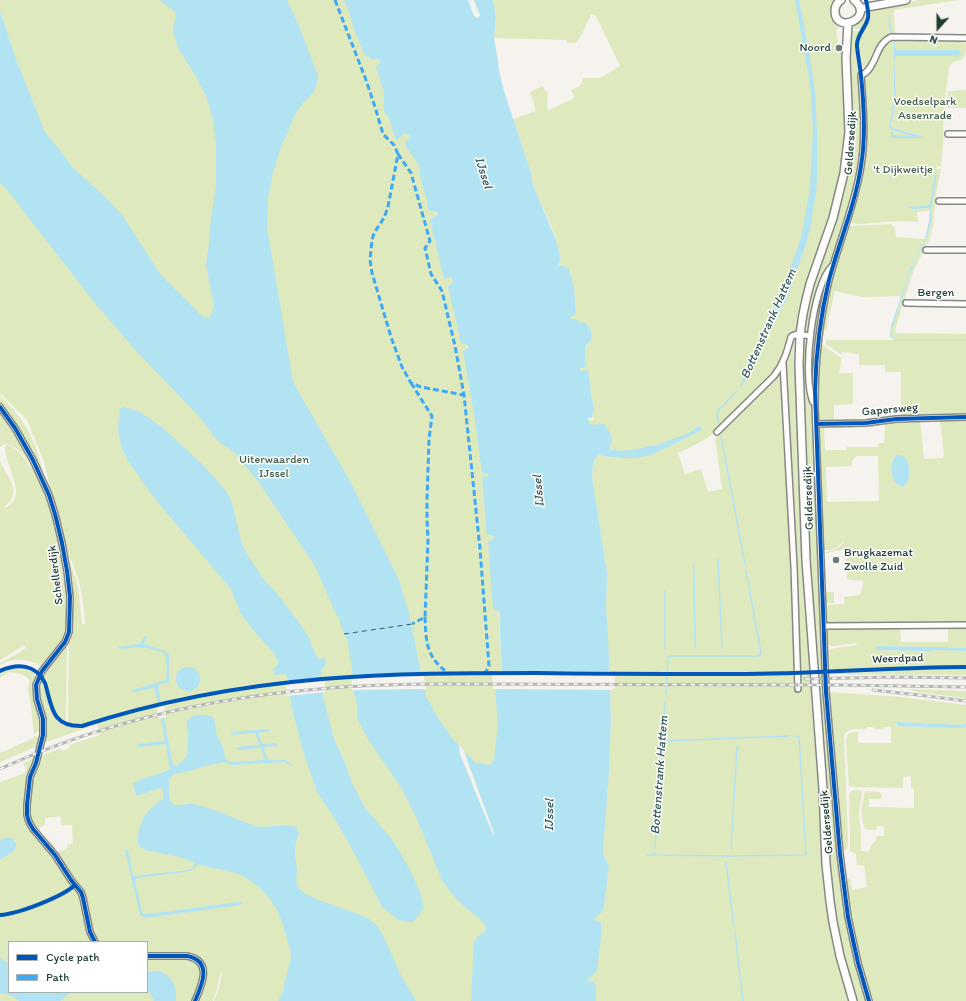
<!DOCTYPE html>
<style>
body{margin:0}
#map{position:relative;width:966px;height:1001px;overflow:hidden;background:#f6f2ee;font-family:Itim,sans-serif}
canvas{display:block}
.legend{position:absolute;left:8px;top:941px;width:140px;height:52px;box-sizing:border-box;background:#fff;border:1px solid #a5b1ae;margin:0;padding:5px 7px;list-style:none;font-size:12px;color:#1f3d34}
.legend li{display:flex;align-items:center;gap:8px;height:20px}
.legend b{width:20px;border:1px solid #a5b1ae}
.north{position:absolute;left:918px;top:8px;width:40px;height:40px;-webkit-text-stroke:3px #fff;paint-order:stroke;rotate:201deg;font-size:11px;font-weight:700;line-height:16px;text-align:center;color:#1f3d34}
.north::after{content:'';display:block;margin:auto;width:14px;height:18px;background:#1f3d34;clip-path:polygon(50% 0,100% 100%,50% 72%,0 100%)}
</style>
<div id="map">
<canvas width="966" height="1001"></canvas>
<ul class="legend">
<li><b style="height:5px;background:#0057b8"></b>Cycle path</li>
<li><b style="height:5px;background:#3fa9f5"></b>Path</li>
</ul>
<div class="north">N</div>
</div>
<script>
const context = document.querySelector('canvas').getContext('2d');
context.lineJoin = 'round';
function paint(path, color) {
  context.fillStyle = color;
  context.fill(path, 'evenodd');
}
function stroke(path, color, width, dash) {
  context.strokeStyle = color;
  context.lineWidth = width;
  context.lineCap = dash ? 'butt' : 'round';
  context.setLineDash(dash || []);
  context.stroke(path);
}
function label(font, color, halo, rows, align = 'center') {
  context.font = font + ' Itim,sans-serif';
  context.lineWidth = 3;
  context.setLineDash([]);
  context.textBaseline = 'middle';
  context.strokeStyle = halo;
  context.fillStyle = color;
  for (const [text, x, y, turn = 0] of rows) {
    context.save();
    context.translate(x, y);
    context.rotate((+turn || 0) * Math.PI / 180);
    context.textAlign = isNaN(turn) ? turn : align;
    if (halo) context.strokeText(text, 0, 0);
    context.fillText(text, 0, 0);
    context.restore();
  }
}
const green = new Path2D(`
 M0 0H354L414 136 436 215 453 279 467 348 488 475 494 539 502 673H494L495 690H502L486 1001H214L219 989 222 973 221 971 217 989 213 1001H0V782L25 773 26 770 23 763 61 748 62 751 70 748 69 745 100 735 96 721 82 726 81 725 70 724 68 723 69 636 66 552 77 582 79 595 82 624H85L84 608 80 585 74 567 63 541 49 484 46 469 43 459 27 420 0 393ZM61 816V825H72L73 843 67 845V849L57 852 52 842 49 845 37 830 45 824V818ZM9 942H147V992H9Z
 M493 0H834L838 29 836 30 839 50H841L844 97 845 121V142L841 176 831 211 810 274 798 331 791 334 792 340 795 338C792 353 795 368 796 383L803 556 815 715 824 869 851 1001H596C596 994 597 988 594 982H587V977L593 976 595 973 602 928 601 922 592 921V919L604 907 609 866 604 856 603 852C607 797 612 743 610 689H615V676L613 673H609L606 608 607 572 592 477 593 465 595 458 599 454H601L602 456 620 458 672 445 700 431 701 430 702 427 701 426 686 437 651 449 623 452 609 449 588 425V420H594L593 418H592L594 409 591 394 589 375 587 372 580 373 578 367 586 365 585 350 592 336 591 330 586 323 579 322H567L566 317 576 314 574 287 558 264 561 259 556 240 552 228 533 185 531 173 513 119 536 111 530 92 542 86 548 94 547 111 574 98 571 90 581 85 583 78H600L620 66 596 16 591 14 583 32 576 43H567V40L494 38 496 17ZM720 427 723 430 715 439 722 489 708 492 701 469 685 474 678 453C694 446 708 439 720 427Z
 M920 0H958L894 10 895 36 881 44 871 60 868 67 866 69H863L859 41 863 32H864L871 19 870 12H873V10Z
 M864 12H866V19L861 29H852L854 25Z
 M852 31H860L856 38 855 45 859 74 862 129 861 154 854 192 833 257 826 274 809 330 805 333 804 332 808 305 840 203 848 168 852 139V120L850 73Z
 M893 39 959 40V42H963L966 44C966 69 956 54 949 67L944 107 943 144 941 167 937 166V169H941L936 195 933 225 930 238 913 272 895 330 897 333H899L966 334V339H895L892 337V332L893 325 912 267 927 237 931 221 932 205 910 208 913 209 930 208V211L917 212 918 222 901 221 858 224 853 223 850 220 859 191 864 161 866 112 863 80 883 45 891 40ZM894 41 895 42 896 50 958 56H896L895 57V61L894 62ZM894 65H895L896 99 891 126 893 128 921 136 891 137 893 133 894 135 913 136 889 127 894 99Z
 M966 90V108H946L948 91Z
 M890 224 895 227 896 237 925 239 911 267 901 296 862 297 835 291 827 325V329L826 331 824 330 822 328C828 293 836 260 848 227L852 226Z
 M825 288C817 325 814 361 813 398 811 379 809 359 811 339 814 322 819 305 825 288Z
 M803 338H805L808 343 810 393 813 410 820 577 824 715 838 858 843 904 855 963 866 1001H857L847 968 839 936 832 886 830 869 828 811 822 715 809 555 805 454 802 350Z
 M826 340H966V414L901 416V372H885V365H859V354L842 352V355L826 344Z
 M823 345 841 358V363L839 373H853V404L834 405V421C828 422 820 424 817 417V387L820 346Z
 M0 396C23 415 40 447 43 477L14 423 0 404Z
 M0 410 20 438 37 473C30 464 13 435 0 447Z
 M920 421 924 459 943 458 944 454 940 421H966V623L828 624 825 620V606L826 605 845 604 844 597 860 595 864 581 847 579V565L845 549 826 553V552C834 551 839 548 844 542V541C837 547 834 551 824 550L819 428 824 425 825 450H846L847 447H878V443H884L885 423ZM856 456H878L879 501 827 502 826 467 852 466V461ZM893 460 908 465 910 471 909 477 899 486C891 480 892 470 893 460Z
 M7 445C18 447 29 465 36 474V475L46 491 60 541 68 594V622L65 639 43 666C27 660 16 656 0 665V663L17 654 26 648 24 645 0 660V461L13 486C15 494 12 500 5 506V508C12 504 17 498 16 490 16 480 0 448 7 445Z
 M825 592H834V603H826L825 602Z
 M948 626H966V648L944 647H928L878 646 877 647 878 650 928 651 944 650 966 651V665H944L934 666 837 670V669H831L833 661 830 670H827C827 663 824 655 830 649L857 645 856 643 833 646 829 645C825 641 824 633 827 628L900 627 901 642H948Z
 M67 641 66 718 65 722C50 715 51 695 46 682 45 679 43 677 42 673Z
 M17 668C24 669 34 670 37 677L41 717V729L37 732 34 734 31 707 28 690 29 680 28 678 21 674 9 672 0 678V674L9 669Z
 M929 669H966V675L834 674V673Z
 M39 682H42L43 685C53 710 52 735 89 726V727L43 743 45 733 37 692Z
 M909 689 966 691V699L942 695 916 692Z
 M828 692 900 697 966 705V723L961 725 897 722 896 725 897 726 959 728 966 727V1001H871C859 961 850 920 845 879L850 878 852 890 867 887 864 865H857L856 854 850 851V835L849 795C852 789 855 789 861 791L862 793 859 815 861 832V851L868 852 869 851 871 845 876 841 877 836H884V826H877V830L865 829C859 814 862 806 865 791L880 792 882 797 880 799H869V807L914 808V789L911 788V776L903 777V788L849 787 846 740 848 734 852 732H858V742L859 743H891V727H884L883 729H874L873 727H867L865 729C856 729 847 727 844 737L848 840 847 849 845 850 842 848Z
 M34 736C40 736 40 740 40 745L0 762V753L34 738Z`);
const water = new Path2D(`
 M160 0H287L298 24 318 75 317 84 313 93 303 103 297 111 292 121 288 132 281 146 273 172 268 199 267 227 293 382 351 483 399 580 409 613 425 694 435 713 451 737 476 763 490 765 494 760 498 724 494 675 502 674 499 611 493 608 488 541 493 540 494 537 493 535H487L482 477H487L488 475 487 473H482L474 413 463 351 467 349 468 347 466 344H462L461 343 448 286 452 284 453 281 451 277 444 279 430 220 437 215V213L435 211 428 210 427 200 421 180 418 163 406 147 405 143 406 141 410 139V135L407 134H404L396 140 391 124 388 116 384 112V93L376 67 380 63V60L376 59H372L365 55 355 32 348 9 344 0H468L474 16 478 18 480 15 474 0H493L496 17 494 38 498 61 499 71 504 91 531 173 533 185 556 240 561 259 558 264 559 266H565L569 269 574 287 576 314 571 317V319H577L579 322 586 323 591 330 592 336 591 340 586 346 585 350 586 367 580 368V369L581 371 587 370 589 375 591 394 594 409 592 418H589L588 420 591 425 604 424C610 432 615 439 609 448V449C619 452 631 451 642 448 646 447 649 445 654 446L687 434 699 426 702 427 701 430 700 431 672 445 651 455 636 458H620L602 456 601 454H599L595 458 593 465 592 477 607 572 606 608 608 633 611 720 609 771 603 852 604 856 609 866 604 907 602 912 594 918 595 921 601 922 602 928 597 970 593 976 589 977 588 980 589 982H594C597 988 596 994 596 1001H471L474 942 478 936 485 932 486 927C481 918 470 912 463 905 455 898 448 889 442 880L417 819 402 789 368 739 357 718V706L354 693 352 670 348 642 341 626 339 618 336 614 315 566 260 484 236 454 217 440 197 414 137 352 94 302 4 186 0 183V11L17 62 45 132 59 149 73 168 106 198 122 215 160 274 203 317 210 318 214 306 206 265 209 243 211 217 216 187V144L213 119 207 98 195 75 178 48 174 35 173 25 176 18 175 12Z
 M795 0H799L809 51 815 92 817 132V179L816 192 810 229 806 244 787 298 769 333 754 367 742 386 741 387 740 386 751 365 772 310 784 286 801 238 807 206 810 187 813 132 811 93 809 77Z
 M894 41 895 42 896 50H959L961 54 959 56H897L895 57V61L894 62Z
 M894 65H895L896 99 891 126 893 128 921 136 922 137 921 138H893L891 137V133L892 132 894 135 913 136 892 130 889 127 894 99Z
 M935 174H937L932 204 931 221 927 237 914 263 909 276 892 329V335L893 338 895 339H966V340H894L890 336 891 326 911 267 925 239 929 221 930 208 912 209 906 206 912 207 930 205Z
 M123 407 138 411 149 418 163 428 202 464 227 492 232 502 241 541 248 556 265 581 275 591 298 621 308 636 316 656 320 659 325 658 326 664 322 669 321 674 323 697 330 724 336 744 345 763 352 783 365 808 390 837 397 847 409 868 417 885 421 895 423 904V909L419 915 415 920 411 922 402 921 397 919 382 907 350 845 333 816 317 792 303 751 292 709 287 676 284 674 275 675 273 669 276 667 279 662 273 652 252 629 240 612 231 589 155 499 128 461 121 446 118 430 120 409Z
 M897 455C900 455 904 456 906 459 911 467 911 481 903 487 900 486 897 485 895 482 890 475 890 460 897 455Z
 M145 636H147L144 644 165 651 169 655V682L159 685 158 687 173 765 176 766C187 760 188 754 188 743 188 739 189 735 188 731 188 728 186 724 187 722 189 714 207 713 212 717 216 721 215 727 216 732 219 741 225 749 225 758L229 762 265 760 261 749 260 748 237 750 236 749 237 747 259 745V744L255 733 232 735 231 734 232 732 268 729 269 730V731L258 733 262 744 276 743 278 746 263 747 268 760H286L292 765V766L285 762 233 765 229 764 224 762 201 767 191 771 178 773 174 774 169 779C169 785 168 800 172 803 177 808 187 803 193 804 201 805 209 809 217 811 230 816 242 821 255 826 269 829 284 823 296 827L299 833C293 849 295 852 297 869 297 874 295 882 298 887 304 899 358 911 372 921 383 929 395 964 402 977 406 985 413 993 416 1001H278C284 992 283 988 286 978 287 971 290 965 291 957 291 951 289 945 287 939 280 910 270 892 243 876 230 869 213 870 199 864L191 871 137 878 135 881 142 912 144 914H148L239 902 242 903 241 905 145 918 140 914 125 851V850H128L133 875 134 876 190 870 193 868 195 863 177 856 145 850C143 848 139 847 138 844 136 837 142 819 146 814 150 808 157 803 163 799 164 795 164 792 161 788 152 789 145 795 136 795L133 784C143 776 158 776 170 769L166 745 165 744 140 747 137 746 138 744 163 741 165 740 155 689 153 688 134 692H132V690L166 680C167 672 168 661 164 653 146 646 139 647 120 649L118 647 139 644 141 642Z
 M877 646 928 647H944L966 648V651L944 650 928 651 877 650 876 648Z
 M176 679a12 12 0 1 1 24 0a12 12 0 1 1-24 0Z
 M897 722 961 725 966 723V727L959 728 897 726 896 723Z
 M7 837C11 838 14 839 16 843 18 851 5 856 0 860V841Z
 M0 958 9 964V992H72L60 1001H20L10 995 0 993Z
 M159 971C173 976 177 987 176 1001H154L151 994 147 990V972Z`);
const pier = new Path2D(`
 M499 671H611L612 690 493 689 492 675 493 673H500Z
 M423 672 426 689 352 690 351 675Z
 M324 677 325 692 287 696 285 681Z
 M163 702 166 717 159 719 156 704Z
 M459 745 464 750 467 760 494 833 493 835 460 754Z`);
const stream = new Path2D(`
 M889 17 891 34
 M719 423 717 415 718 411 737 391
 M721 436 745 564
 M718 559 722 648
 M694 566 695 647
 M665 650V591
 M666 694 668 657 669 656H756L760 655 761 652 746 571
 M663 741 789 736
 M655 848 665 702
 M731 849 737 746
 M654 853V855L726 856
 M647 855H654
 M726 856 806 855 799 737 796 736
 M726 862 734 927
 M735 932 743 1001`);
const ferry = new Path2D(`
 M344 634 412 624`);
const minor = new Path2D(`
 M948 134H966
 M939 201H966
 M926 250H966
 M906 303 966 304
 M783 363 794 567 798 689
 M813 402C802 376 812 286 832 266
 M0 407 15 428 33 460 49 495 55 514 62 543 67 571 70 597 69 632 65 642 42 671 36 685 37 699 43 719V735L36 763 30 777 27 805V815L29 822 33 829 55 855 71 880 81 892 83 898 90 932 95 942
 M816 424 866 423 896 419 966 417
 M717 432 774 376C784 363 787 352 791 337 796 332 804 335 810 336
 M824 626 966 625
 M147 956H187C213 961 202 985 195 1001
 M869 1001 858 963 848 917 844 886 840 854 826 692 815 406C815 364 819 321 829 280 839 242 855 205 861 166 866 136 863 106 861 75 864 74 867 72 869 69 878 57 877 44 891 37L966 38`);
const secondary = new Path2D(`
 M841 0C838 2 835 6 835 11 835 35 876 18 854 0
 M860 9 867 7 906 0
 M848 23 846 58 849 132 844 173 833 218 810 284 806 300 803 314 800 334 799 365 806 560 823 789 826 864 830 901 833 922 840 956 853 1001`);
const rail = new Path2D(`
 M805 679 895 677 966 678
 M873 690 927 696 966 701
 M0 769C100 723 210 698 319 689 361 685 403 684 446 684L842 685 966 687`);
const quiet = new Path2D(`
 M335 0 366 80 375 107 383 134 394 145 398 154 388 207 384 218 374 233 372 240 370 260 372 273 391 337 402 367 411 383 421 387 464 395
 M398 154 411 173 430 241 425 248 431 274 442 291 455 346 464 395 480 549 489 666 484 675
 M411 383 432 416 429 439 427 500V520L428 540 425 617 412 624
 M425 617C426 642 426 657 448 673`);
const cycleway = new Path2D(`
 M866 0C867 5 869 13 868 18 866 28 856 35 857 46 858 56 860 66 861 76 864 105 866 137 861 166 855 206 839 242 829 280 820 317 816 354 815 391L826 692 840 854 844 886 848 917 858 963 869 1001
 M0 407 15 428 33 460 49 495 55 514 62 543 67 571 70 597 69 632 65 642 42 671 36 685 37 699 43 719V735L36 763 30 777 27 805V815L29 822 33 829 55 855 71 880 81 892 83 898 90 932 95 942
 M816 424 866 423 896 419 966 417
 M0 671C17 663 36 664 45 683 52 706 51 727 82 726 159 701 241 686 322 679 394 673 465 673 537 673 600 674 662 674 725 674 805 675 886 667 966 667
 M0 915C18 914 62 897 75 885
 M147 956H187C213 961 202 985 195 1001`);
const markers = [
 [839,48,4,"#6a7c75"],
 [836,560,4,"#6a7c75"]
];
const poiNames = [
 ["Noord",831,48],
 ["Brugkazemat",844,553,"left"],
 ["Zwolle Zuid",844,567,"left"]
];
const parkNames = [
 ["Voedselpark",925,102],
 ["Assenrade",925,116],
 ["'t Dijkweitje",903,170],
 ["Uiterwaarden",274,460],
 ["IJssel",274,474]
];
const streetNames = [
 ["Geldersedijk",851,143,-86],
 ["Bergen",936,293],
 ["Gapersweg",890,410,-5],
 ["Geldersedijk",809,498,-92],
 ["Schellerdijk",56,575,-97],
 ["Weerdpad",898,659,-2],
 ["Geldersedijk",827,822,-95]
];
const waterNames = [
 ["IJssel",483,173,72],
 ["Bottenstrank Hattem",769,324,-66],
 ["IJssel",539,491,-95],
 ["Bottenstrank Hattem",660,775,-86],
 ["IJssel",550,815,-89]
];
paint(green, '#dee9be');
paint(water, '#b1e3f2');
paint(pier, '#f6f2ee');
stroke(stream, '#b1e3f2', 1.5);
stroke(ferry, '#365d5a', 1, [5, 4]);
stroke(minor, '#858986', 8);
stroke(secondary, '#858986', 10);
stroke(minor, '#fefdfc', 5);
stroke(secondary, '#fefdfc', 7);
stroke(rail, '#b5b7b6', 3);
stroke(rail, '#fff', 1.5, [4.5]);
stroke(quiet, '#3fa9f5', 3, [6, 3]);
stroke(cycleway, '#0057b8', 4);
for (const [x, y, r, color] of markers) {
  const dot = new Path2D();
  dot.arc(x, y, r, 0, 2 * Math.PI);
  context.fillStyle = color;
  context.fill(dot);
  stroke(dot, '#fff', 1.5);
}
label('12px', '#1f3d34', '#fff', poiNames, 'right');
label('12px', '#415e48', '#fff', parkNames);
label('12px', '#1f3d34', '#fff', streetNames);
label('italic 13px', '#365d5a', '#fff', waterNames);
</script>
